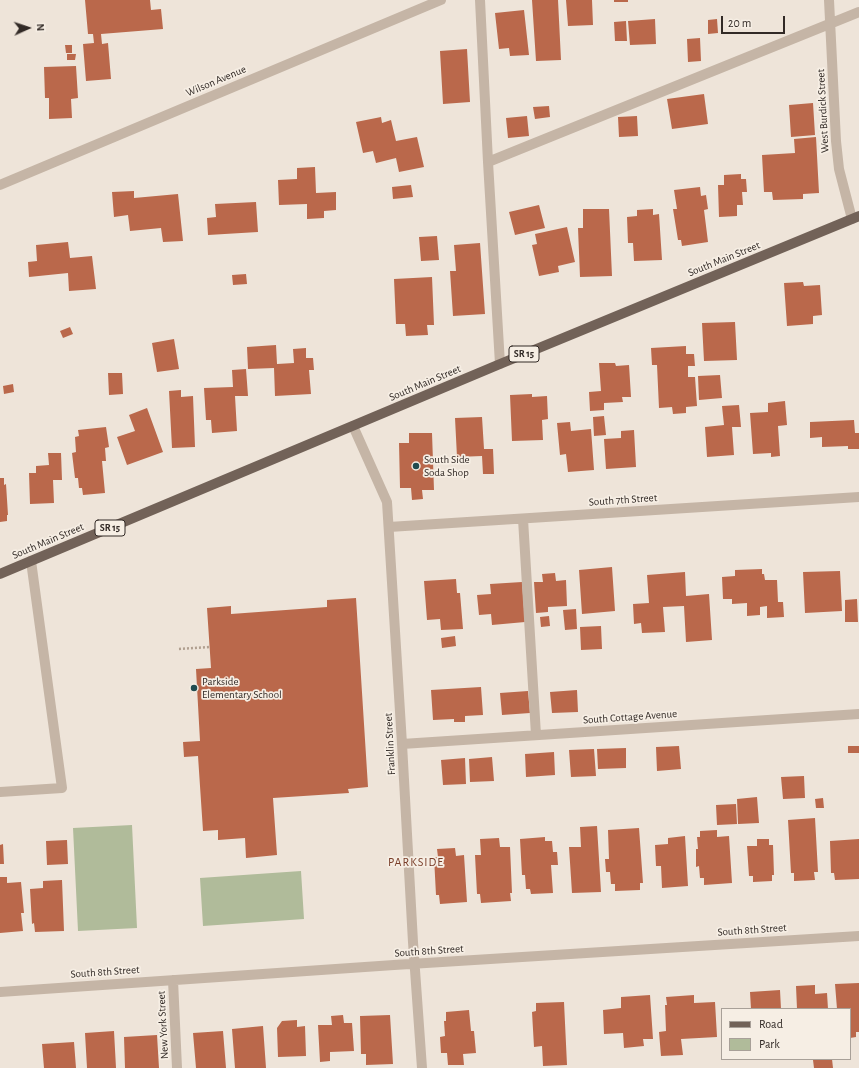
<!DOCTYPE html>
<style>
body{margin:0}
#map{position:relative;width:859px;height:1068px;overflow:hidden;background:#eee4d9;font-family:"Alegreya Sans",sans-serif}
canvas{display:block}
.legend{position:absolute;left:721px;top:1008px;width:130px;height:52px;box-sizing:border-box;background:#f6eee4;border:1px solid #a8a098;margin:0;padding:5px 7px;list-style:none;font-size:12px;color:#322a26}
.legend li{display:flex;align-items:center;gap:8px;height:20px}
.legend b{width:20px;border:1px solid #a8a098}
.north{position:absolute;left:8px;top:8px;width:40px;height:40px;-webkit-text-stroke:3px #f6eee4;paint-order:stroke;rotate:87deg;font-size:11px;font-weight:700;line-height:16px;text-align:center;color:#322a26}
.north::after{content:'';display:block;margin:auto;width:14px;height:18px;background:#322a26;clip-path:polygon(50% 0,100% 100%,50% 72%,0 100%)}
.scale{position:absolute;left:721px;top:16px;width:64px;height:18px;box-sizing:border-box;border:2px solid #322a26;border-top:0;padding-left:5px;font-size:12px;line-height:14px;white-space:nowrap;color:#322a26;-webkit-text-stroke:3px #f6eee4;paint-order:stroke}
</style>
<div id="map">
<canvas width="859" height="1068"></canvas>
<ul class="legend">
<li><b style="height:5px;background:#726258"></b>Road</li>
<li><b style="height:11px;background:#b0bb9a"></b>Park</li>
</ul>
<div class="north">N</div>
<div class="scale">20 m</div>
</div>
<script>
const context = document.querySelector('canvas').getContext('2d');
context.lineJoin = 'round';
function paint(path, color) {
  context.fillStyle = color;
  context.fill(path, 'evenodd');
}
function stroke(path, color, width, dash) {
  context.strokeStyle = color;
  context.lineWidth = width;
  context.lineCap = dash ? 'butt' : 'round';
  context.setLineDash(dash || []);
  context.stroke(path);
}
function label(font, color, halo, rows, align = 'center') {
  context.font = font + ' "Alegreya Sans",sans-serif';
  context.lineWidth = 3.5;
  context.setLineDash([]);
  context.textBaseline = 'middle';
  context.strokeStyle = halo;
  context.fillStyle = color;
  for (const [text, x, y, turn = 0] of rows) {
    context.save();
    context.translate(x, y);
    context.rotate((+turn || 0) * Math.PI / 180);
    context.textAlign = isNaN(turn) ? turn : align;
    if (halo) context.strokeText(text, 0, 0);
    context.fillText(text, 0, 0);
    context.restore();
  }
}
const green = new Path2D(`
 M132 825 137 928 78 931 73 828Z
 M301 871 304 919 203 926 200 878Z`);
const building = new Path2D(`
 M85 0H150L151 10 161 9 163 29 101 34 102 44 108 43 111 79 86 81 83 44 94 43 93 34H88Z
 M532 0H558L561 60 536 61Z
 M566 0H592L593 25 568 26Z
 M614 0H628V2H614Z
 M524 10 529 55 510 56 509 48 499 49 495 13Z
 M655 19 656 44 630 45 628 21Z
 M717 19 718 33 708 34V20Z
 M626 21 627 41H615L614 22Z
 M700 38 701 61 688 62 687 39Z
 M65 45H72V53H66Z
 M467 49 470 102 443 104 440 51Z
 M67 54H76L75 60H67Z
 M76 66 78 98 71 99 72 118 49 119V98H45L44 67Z
 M704 94 708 124 672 129 667 99Z
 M813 103 815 135 791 137 789 105Z
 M549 106 550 117 535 119 533 107Z
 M527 116 529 136 508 138 506 118Z
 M637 116 638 136 619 137 618 117Z
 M381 117 382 123 391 120 396 141 417 137 424 167 399 172 396 158 376 163 373 151 363 153 356 122Z
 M816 137 819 193 803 194V199L773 200 772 192H764L762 155 795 153 794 139Z
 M315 167 316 193 336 192V210L324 211V218L307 219V204L279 205 278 180 297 179V168Z
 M741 174V179H746L747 192H742L743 205H737V216L719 217 718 185H724V175Z
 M411 185 413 197 393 199 392 187Z
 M700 187 701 196 706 195 708 209 704 210 708 242 682 246 681 240H678L673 209H677L674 190Z
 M134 191V198L178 194 183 241 163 242 161 228 130 231 128 215 114 217 112 192Z
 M256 202 258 232 208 235 207 218 216 217 215 204Z
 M539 205 545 228 515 235 509 212Z
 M583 209H609L612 276 580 277 578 228H583Z
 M653 209V215L659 214 662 260 634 261 633 243H628L627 217 637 216V210Z
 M567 227 575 262 558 266 559 272 539 276 532 245 537 244 535 234Z
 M437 236 439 260 421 261 419 237Z
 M68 242 70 258 92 256 96 289 69 291 68 273 29 277 28 262 37 261 36 245Z
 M480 243 485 314 453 316 450 271H456L454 245Z
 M246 274 247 284 233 285 232 275Z
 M432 277 434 325H427L428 335 406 336 405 324H396L394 279Z
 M803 282 804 286 820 285 822 315 813 316V324L787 326 784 283Z
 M735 322 737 360 704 361 702 323Z
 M70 327 73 334 63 338 60 331Z
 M174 339 179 369 157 372 152 343Z
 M276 345 277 364 294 363 293 349 306 348V358H313L314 370H309L311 394 275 396 274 368 248 369 247 347Z
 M686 346V354H694L695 366H688V377H695L697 406 686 407V413L673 414 672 407 659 408 657 365H652L651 348Z
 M599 363H615L616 366 629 365 631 397H622L623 402 604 403V410L590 411 589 392 601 391Z
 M246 369 248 396H235L237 431 212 433 211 420H206L204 388 233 387 232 370Z
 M108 373H122L123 394 109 395Z
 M720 375 722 398 699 400 698 376Z
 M13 384 14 392 4 394 3 386Z
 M181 390V397L193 396 195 447 172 448 169 391Z
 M532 394V397L547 396 548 419 542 420 543 440 512 441 510 395Z
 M785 401 787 425 778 426 780 456 771 457V453L753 454 750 413 768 412V403Z
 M739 405 741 427H732L734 455 707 457 705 427 724 425 722 406Z
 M147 408 163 452 127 465 117 437 135 431 129 415Z
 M604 416 606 435 594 436 593 417Z
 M482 417 484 449H493L494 474H483L482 456 457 457 455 418Z
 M854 420 855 433H859V449H848V446L822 447V437L810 438V422Z
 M570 422 571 431 591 429 594 470 568 472 566 454 560 455 557 423Z
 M106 427 109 447 105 448 106 461H102L105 493 83 495 82 488H79L78 478H75L72 453 76 452 75 437 79 436 78 430Z
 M634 430 636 467 606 469 604 439 621 438V431Z
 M409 433H432L434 490H422L423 499 412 500 411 488H400L399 443H409Z
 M48 453H61L62 480H53L54 503 30 504 29 473H36V466L49 465Z
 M0 478H4V485L6 484 8 515H7V521L0 522Z
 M612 567 615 611 582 614 579 570Z
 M762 569V574H764L765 580H777L778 602H783L784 617 767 618V606L760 607V615L747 616V603L732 604V599H723L722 577 735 576V570Z
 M840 571 842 611 805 613 803 572Z
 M685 572 686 596 709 594 712 640 686 642 684 606 663 607 665 632 642 633 641 623 634 624 633 604 649 603 647 575Z
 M555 573 556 581 566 580 567 606 548 607V612L536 613 534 582H543L542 574Z
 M456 579 457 593H460L463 629 441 630 440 619 427 620 424 581Z
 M522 582 525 622 492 625 491 614 479 615 477 595 491 594 490 584Z
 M356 598 368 787 348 789 349 793 273 798 277 855 246 858 245 838 218 840V830L203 831 198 756 184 757 183 742 200 741 196 669 211 668 207 608 231 606V614L327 607V600Z
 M857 599 858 622H845V600Z
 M576 609 577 629 565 630 563 610Z
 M549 616 550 626 541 627 540 617Z
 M601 626 602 649 581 650 580 627Z
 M455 636 456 646 442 648 441 638Z
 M481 687 483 715 465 716V722H454V719L433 720 431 690Z
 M577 690 578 712 552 713 550 692Z
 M528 691 530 713 502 715 500 693Z
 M679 746 681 769 657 771 656 747Z
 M848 746H859V753H848Z
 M626 748V768L598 769 597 749Z
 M594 749 596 776 571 777 569 750Z
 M554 752 555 775 526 777 525 754Z
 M492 757 494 781 470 782 469 759Z
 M465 758 466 784 443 785 441 760Z
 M804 776 805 798 783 799 781 777Z
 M757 797 759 823 738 824 737 799Z
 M823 798 824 808H816L815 799Z
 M736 804 737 824 717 825 716 805Z
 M815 818 818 872H814L815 880 794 881V873H791L788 820Z
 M597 826 601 892 572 893 569 847H581L580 827Z
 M639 828 643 883H640V890L615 891V884H611L610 872H606L605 859H609L608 830Z
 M717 830V837L729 836 732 883 704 885V878H700L699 866 696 867V849H698L697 837H700V831Z
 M685 836 688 886 662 888 661 866H656L655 845 668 844V838Z
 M545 837V841H552L553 852H557L558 865H551L553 893 531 894 530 889H526L525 875H522L520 839Z
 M499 838 500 847H510L512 893H510L511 901 481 903 480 894H477L475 855H481L480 839Z
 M757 839H769V845H773L774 875H772V881L753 882V876H749L747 846H757Z
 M859 839V879L835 880 834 873H831L830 841Z
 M67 840 68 864 47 865 46 841Z
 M3 844 4 864H0V845Z
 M455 848 456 856 464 855 467 902 440 904 439 895H436L434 857H438L437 849Z
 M0 877H7V883L21 882 24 913H21L23 931 0 933Z
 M62 880 64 931 35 932 34 923 32 924 30 889 43 888V881Z
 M859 983V1032H856V1037L850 1038V1009H837L835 984Z
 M815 985V994L827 993 828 1009H797L796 986Z
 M780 990 781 1009H751L750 992Z
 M650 995 653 1039H643L644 1046 624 1048 623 1033 604 1034 603 1010 621 1008V997Z
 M694 995V1003L715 1002 717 1037 681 1039 683 1055 661 1056 659 1032 666 1031 665 1005H667L666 997Z
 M564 1002 567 1065 543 1066 542 1046 534 1047 532 1012 536 1011V1003Z
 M469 1010 471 1031H474L476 1053 463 1054 464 1065H448L447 1053H441L440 1037 445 1036 444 1021H446V1012Z
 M343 1015 344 1023H352L354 1051 330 1052V1061L320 1062 318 1025H332L331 1016Z
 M390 1015 393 1064 366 1065V1054H361L360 1016Z
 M297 1020V1027L305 1026 306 1056 278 1057 277 1028 282 1021Z
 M263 1026 266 1068H235L232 1029Z
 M114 1031 116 1068H87L85 1033Z
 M223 1031 226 1068H196L193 1033Z
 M157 1035 159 1068H125L124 1037Z
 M74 1042 76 1068H44L42 1044Z
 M832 1059 833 1068H814L813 1060Z`);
const path = new Path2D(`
 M179 649 209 647`);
const minor = new Path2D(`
 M480 0 488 162 500 364
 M829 0 836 141 839 169 852 219
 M488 162 859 12
 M0 185 441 0
 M353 426 387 502 402 744 413 942 422 1068
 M523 519 536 735
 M389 527 859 497
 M402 744 859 714
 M0 792 62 788 31 561
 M173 980 177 1068
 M0 992 394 965 859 936`);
const major = new Path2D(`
 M0 574 500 364 859 216`);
const markers = [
 [416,466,4,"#204b4f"],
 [194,688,4,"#204b4f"]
];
const shields = [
 [524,354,30],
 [110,528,30]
];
const shieldNames = [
 ["SR 15",524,354],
 ["SR 15",110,528]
];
const streetNames = [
 ["Wilson Avenue",216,81,-23],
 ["West Burdick Street",823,111,-93],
 ["South Main Street",724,259,-22],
 ["South Main Street",425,383,-23],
 ["South 7th Street",623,500,-4],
 ["South Main Street",48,541,-23],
 ["South Cottage Avenue",630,717,-4],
 ["Franklin Street",390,744,-93],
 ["South 8th Street",752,930,-4],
 ["South 8th Street",429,951,-4],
 ["South 8th Street",105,972,-4],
 ["New York Street",163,1025,-93]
];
const poiNames = [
 ["South Side",424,460],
 ["Soda Shop",424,473],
 ["Parkside",202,682],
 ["Elementary School",202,695]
];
const neighbourhoodNames = [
 ["PARKSIDE",416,862]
];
paint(green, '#b0bb9a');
paint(building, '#ba684b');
stroke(path, '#b09f90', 2.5, [2, 2]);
stroke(minor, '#c5b5a6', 10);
stroke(major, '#726258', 10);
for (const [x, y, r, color] of markers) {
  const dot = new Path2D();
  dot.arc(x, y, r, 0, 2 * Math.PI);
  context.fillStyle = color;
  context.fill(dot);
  stroke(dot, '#f6eee4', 1.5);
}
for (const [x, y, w] of shields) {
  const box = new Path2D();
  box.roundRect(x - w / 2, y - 8, w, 16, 3);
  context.fillStyle = '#f6eee4';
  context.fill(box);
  stroke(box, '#322a26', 1);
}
label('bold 10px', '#322a26', null, shieldNames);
label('11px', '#322a26', '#f6eee4', streetNames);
label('11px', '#322a26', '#f6eee4', poiNames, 'left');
context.letterSpacing = '1px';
label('12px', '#783c27', '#f6eee4', neighbourhoodNames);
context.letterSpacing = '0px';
</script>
